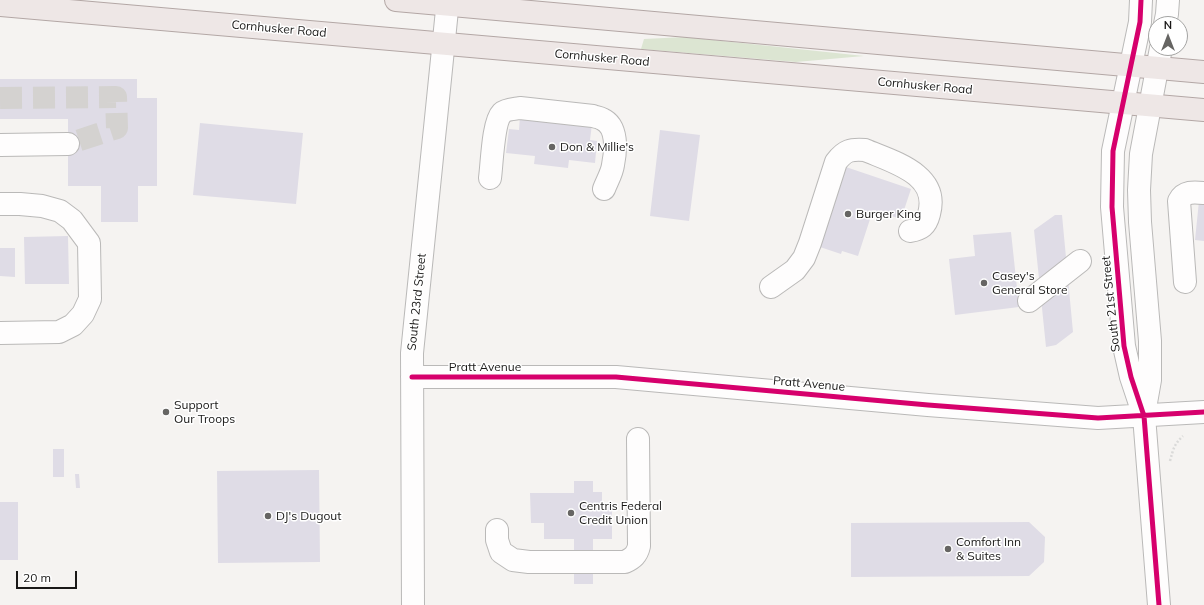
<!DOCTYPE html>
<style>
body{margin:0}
#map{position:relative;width:1204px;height:605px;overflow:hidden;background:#f5f3f1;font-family:Mulish,sans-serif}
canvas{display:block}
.north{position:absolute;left:1148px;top:16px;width:40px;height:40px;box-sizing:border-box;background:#fff;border:1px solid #a3a3a2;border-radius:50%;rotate:0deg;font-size:11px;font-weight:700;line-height:16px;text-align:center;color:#191817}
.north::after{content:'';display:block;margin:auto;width:14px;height:18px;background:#666563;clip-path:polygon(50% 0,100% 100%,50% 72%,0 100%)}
.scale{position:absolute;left:16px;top:571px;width:61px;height:18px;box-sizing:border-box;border:2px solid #191817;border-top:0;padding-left:5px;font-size:12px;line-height:14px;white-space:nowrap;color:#191817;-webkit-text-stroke:3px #fff;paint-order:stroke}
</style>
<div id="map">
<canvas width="1204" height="605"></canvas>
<div class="north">N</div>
<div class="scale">20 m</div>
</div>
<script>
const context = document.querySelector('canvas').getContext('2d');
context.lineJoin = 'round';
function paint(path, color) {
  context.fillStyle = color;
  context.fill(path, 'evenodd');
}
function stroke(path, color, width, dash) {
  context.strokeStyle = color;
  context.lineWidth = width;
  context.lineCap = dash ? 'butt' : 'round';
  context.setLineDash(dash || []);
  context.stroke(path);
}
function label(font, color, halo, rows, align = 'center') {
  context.font = font + ' Mulish,sans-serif';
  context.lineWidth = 3;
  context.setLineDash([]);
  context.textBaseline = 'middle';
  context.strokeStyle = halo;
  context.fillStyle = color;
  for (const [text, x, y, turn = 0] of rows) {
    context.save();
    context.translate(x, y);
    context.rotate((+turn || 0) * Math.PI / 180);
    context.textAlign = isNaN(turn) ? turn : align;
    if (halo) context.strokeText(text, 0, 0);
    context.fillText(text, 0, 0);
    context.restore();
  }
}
const green = new Path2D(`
 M685 37 864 56 796 62 641 49 644 39Z`);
const building = new Path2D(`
 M0 79H137V98H157V186H138V222H101V186H68V119H0Z
 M520 116 592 124 590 140 597 141 595 163 569 160 568 168 534 164 535 156 506 153 509 129 519 130Z
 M200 123 303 133 296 204 193 195Z
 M660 130 700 135 689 221 650 216Z
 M840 165 911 189 901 219 873 210 858 256 842 251 841 254 814 245Z
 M1199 201 1204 202V241L1195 240Z
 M1055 215H1062L1073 332 1056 345 1046 347 1034 230Z
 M1011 232 1019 307 955 315 949 259 975 256 973 235Z
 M68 236 69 284H25L24 237Z
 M0 248H15V277L0 276Z
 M53 449H64V477H53Z
 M319 470 320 562 218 563 217 471Z
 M75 474H79L80 488H76Z
 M574 481H593V492H602V503H612V539H593V584H574V539H544V523H531L530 493H574Z
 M0 502H18V560H0Z
 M1029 522 1045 537 1044 562 1029 576 851 577V523Z`);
const minorTunnel = new Path2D(`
 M0 98 116 97 117 128 68 144`);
const path = new Path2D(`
 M1170 461C1173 450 1174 444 1183 436`);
const minor = new Path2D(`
 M1141 0 1140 22 1113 151 1112 207 1124 346 1131 377 1144 416 1159 605
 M1165 24 1167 14 1168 0
 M0 145 68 144
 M490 178C492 163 493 122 502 113 506 109 515 109 520 108L593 116C595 117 599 117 602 119 618 126 616 150 613 165 612 173 607 181 604 189
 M0 204H20L42 206 60 211 72 220 89 243 90 299 83 314 73 325 59 332 0 333
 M1185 282 1179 201C1184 191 1194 192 1204 193
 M771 287 795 270 804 258 810 243 836 162C845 150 851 149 865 150 893 162 940 174 929 214 926 226 921 229 910 231
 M1029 301 1080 261
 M412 377H616L928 405 1098 418 1204 412
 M1144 414 1150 380V341L1140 222 1139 190 1141 154 1161 48
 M497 530V540L501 552 513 560 529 562H625C633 558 637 555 639 546L638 439
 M413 605 412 353 440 79 448 0`);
const major = new Path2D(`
 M396 0 1204 72
 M0 5 1204 110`);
const cycleway = new Path2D(`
 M1141 0 1140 22 1113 151 1112 207 1124 346 1131 377 1144 416 1159 605
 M412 377H616L928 405 1098 418 1204 412`);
const markers = [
 [552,147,4,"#666563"],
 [848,214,4,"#666563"],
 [984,283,4,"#666563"],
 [166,412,4,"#666563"],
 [571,513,4,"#666563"],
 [268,516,4,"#666563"],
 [948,549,4,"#666563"]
];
const streetNames = [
 ["Cornhusker Road",279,29,5],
 ["Cornhusker Road",602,58,5],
 ["Cornhusker Road",925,86,5],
 ["South 23rd Street",417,302,-84],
 ["South 21st Street",1111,304,-96],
 ["Pratt Avenue",485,367],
 ["Pratt Avenue",809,384,5]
];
const poiNames = [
 ["Don & Millie's",560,147],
 ["Burger King",856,214],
 ["Casey's",992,276],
 ["General Store",992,290],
 ["Support",174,405],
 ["Our Troops",174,419],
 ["Centris Federal",579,506],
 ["Credit Union",579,520],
 ["DJ's Dugout",276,516],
 ["Comfort Inn",956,542],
 ["& Suites",956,556]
];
paint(green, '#dce5d2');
paint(building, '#dfdce6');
stroke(minorTunnel, '#d4d2d0', 22, [22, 11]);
stroke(minor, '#bab9b8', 24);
stroke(major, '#b3a7a5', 24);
stroke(path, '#dadad9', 2.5, [2, 2]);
stroke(minor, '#fefdfd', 22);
stroke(major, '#eee7e6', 22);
stroke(cycleway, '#d6006c', 5);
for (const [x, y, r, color] of markers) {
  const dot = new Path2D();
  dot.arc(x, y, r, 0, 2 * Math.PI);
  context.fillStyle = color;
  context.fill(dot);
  stroke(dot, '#fff', 1.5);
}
label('12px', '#191817', '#fff', streetNames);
label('12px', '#191817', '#fff', poiNames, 'left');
</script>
